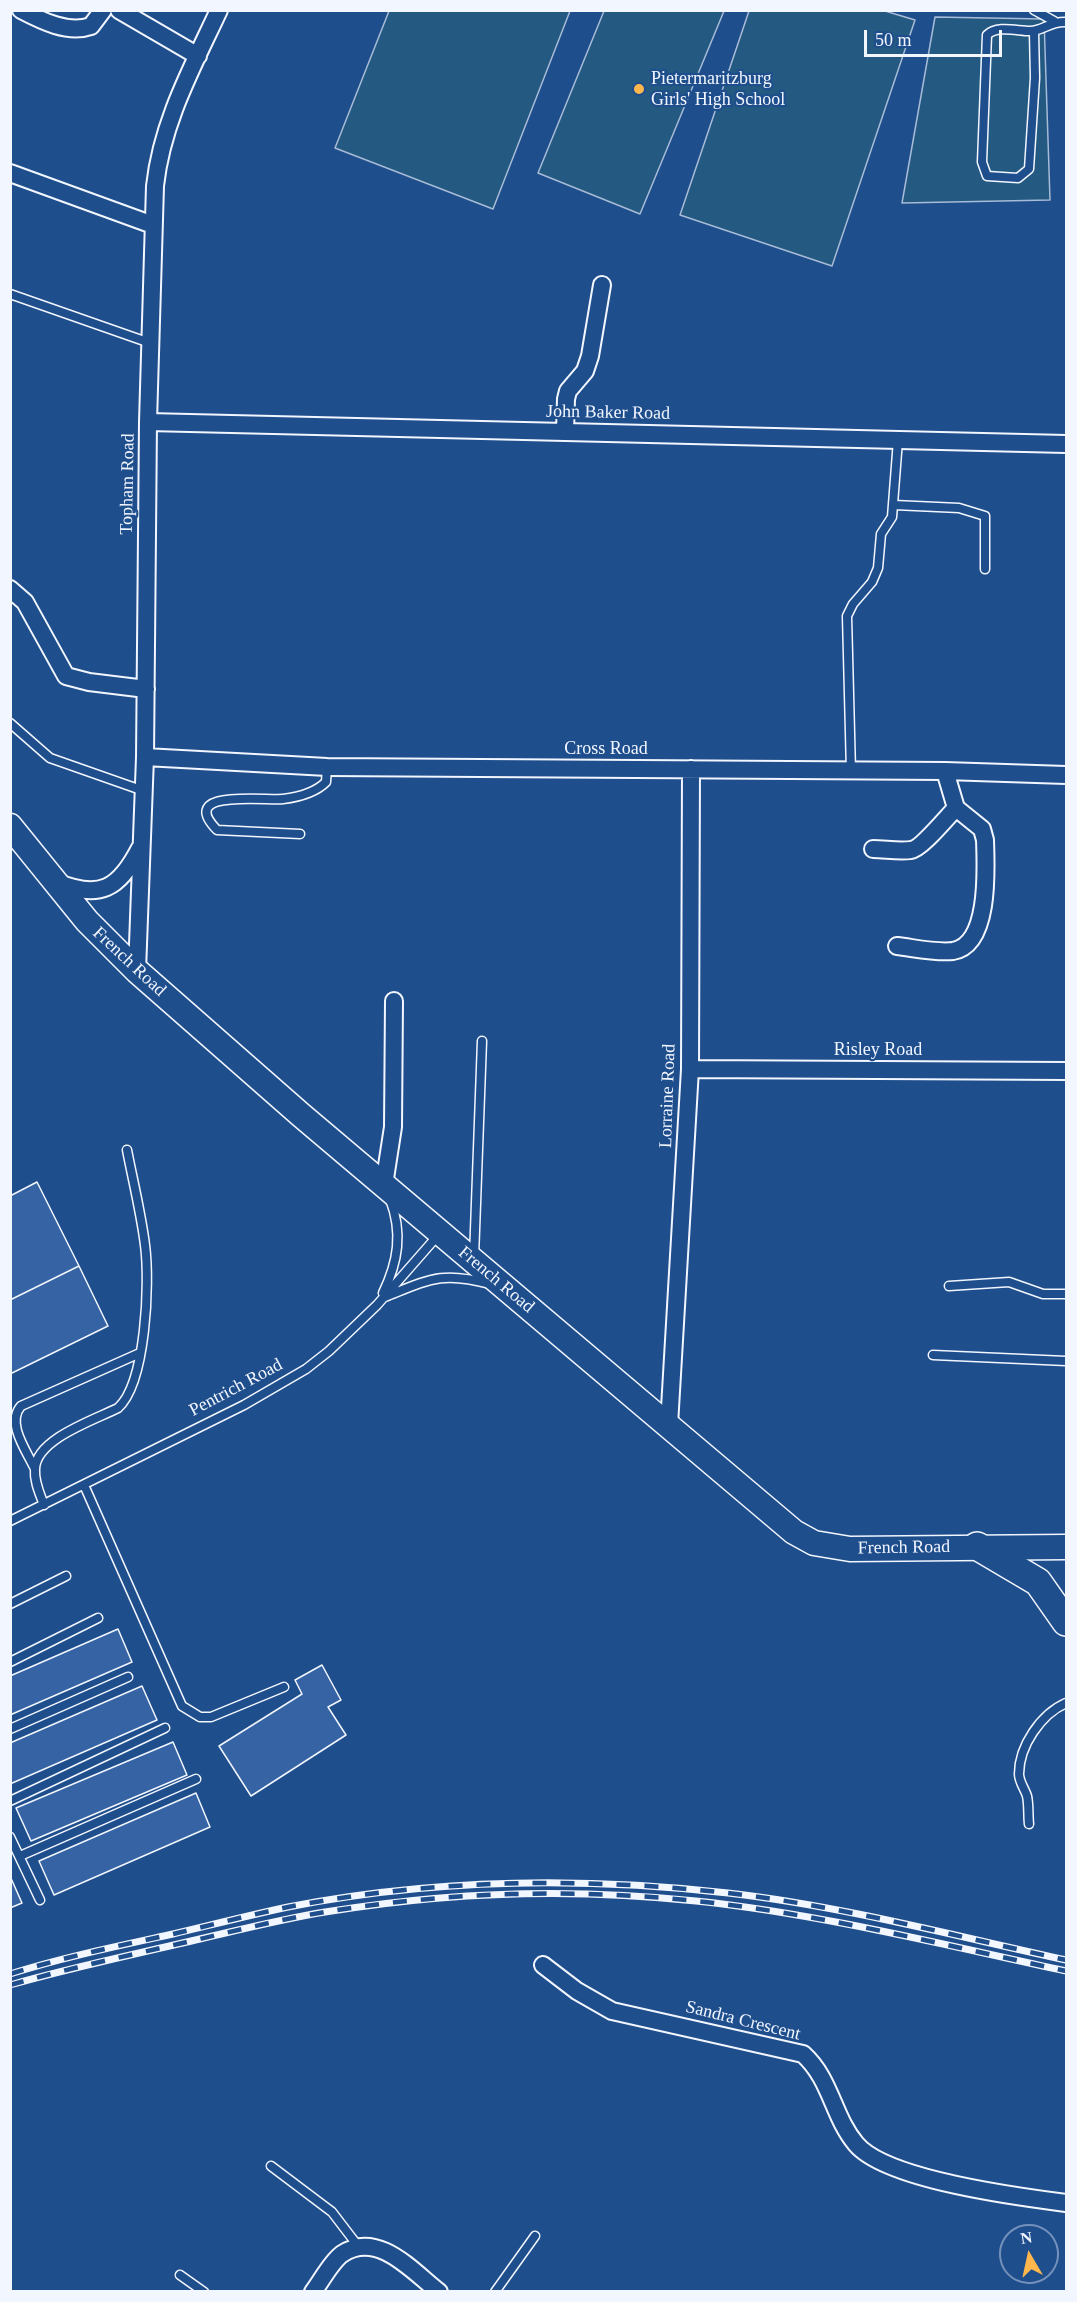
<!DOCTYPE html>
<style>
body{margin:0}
#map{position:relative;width:1077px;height:2302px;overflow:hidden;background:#1f4e8c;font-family:"Times New Roman",serif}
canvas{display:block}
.frame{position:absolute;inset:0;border:12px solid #f2f6ff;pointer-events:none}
.north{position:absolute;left:999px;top:2224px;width:60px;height:60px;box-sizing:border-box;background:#1f4e8c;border:2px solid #7391ba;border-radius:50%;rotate:351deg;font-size:16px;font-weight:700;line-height:24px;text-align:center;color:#f2f6ff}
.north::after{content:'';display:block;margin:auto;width:21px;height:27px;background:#ffb74d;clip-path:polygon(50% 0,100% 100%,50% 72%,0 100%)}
.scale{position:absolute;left:864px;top:30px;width:138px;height:27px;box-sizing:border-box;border:3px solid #f2f6ff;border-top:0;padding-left:8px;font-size:18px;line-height:21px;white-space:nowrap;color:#f2f6ff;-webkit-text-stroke:4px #1f4e8c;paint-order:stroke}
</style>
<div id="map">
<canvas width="1077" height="2302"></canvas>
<div class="frame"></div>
<div class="north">N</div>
<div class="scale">50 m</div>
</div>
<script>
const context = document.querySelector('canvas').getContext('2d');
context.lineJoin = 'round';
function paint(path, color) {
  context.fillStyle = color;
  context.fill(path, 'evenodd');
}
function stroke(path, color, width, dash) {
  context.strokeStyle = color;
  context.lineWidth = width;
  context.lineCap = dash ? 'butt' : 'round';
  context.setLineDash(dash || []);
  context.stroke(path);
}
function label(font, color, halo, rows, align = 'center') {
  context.font = font + ' "Times New Roman",serif';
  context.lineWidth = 4.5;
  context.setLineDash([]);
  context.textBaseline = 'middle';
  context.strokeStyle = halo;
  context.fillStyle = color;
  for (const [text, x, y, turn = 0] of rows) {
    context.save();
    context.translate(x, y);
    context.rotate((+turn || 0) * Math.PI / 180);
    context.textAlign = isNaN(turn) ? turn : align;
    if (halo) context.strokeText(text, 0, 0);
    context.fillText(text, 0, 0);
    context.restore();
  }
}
const green = new Path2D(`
 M389 11H570L493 209 335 148Z
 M604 11H724L640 214 538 173Z
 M749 11H885L915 20 832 266 680 215Z
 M935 17 1044 19 1050 200 902 203Z`);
const building = new Path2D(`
 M37 1182 79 1266 10 1300V1196Z
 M79 1266 108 1326 10 1374V1300Z
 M118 1629 132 1662 10 1715V1676Z
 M322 1665 341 1700 328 1707 346 1735 251 1796 219 1746 302 1694 295 1680Z
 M142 1686 157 1720 10 1784V1743Z
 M173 1742 187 1775 31 1841 16 1808Z
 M196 1793 210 1827 54 1895 39 1861Z
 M10 1876 22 1903 10 1908Z`);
const lane = new Path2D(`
 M1034 10 1054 21
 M1034 32 1035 78 1029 169 1018 178 987 176 982 162 987 35C997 25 1017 31 1030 31 1043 31 1050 21 1066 22
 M10 294 150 343
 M894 505 959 508 985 516V569
 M10 723 50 758 144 791
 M851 772 847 616 853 604 872 582 878 568 881 534 892 517 898 440
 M300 834 217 830C176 788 266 801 283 799 299 797 315 793 326 782L327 767
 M474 1257 482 1041
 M949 1286 1009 1282 1043 1294H1066
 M383 1293C398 1262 403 1233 390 1199
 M385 1297C430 1279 442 1271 490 1284
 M933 1355 1066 1361
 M34 1467C26 1450 6 1423 21 1406L140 1353
 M84 1485 182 1706 200 1717H211L284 1687
 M44 1505C40 1494 34 1482 35 1469 36 1439 94 1420 118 1408 146 1383 150 1283 145 1245 141 1213 133 1181 127 1150
 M10 1521 244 1405 306 1369 329 1351 377 1305 440 1233
 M10 1604 66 1576
 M10 1662 98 1618
 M10 1729 128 1677
 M10 1801 165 1728
 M1029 1824C1028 1816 1029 1805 1027 1796 1025 1789 1019 1782 1019 1774 1019 1746 1041 1714 1066 1703
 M10 1837 40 1900
 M20 1856 196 1779
 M271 2166 332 2212 358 2246
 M180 2275 204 2292
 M495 2292 535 2236`);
const street = new Path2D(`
 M21 10C42 21 68 34 91 26L103 10
 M119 10 198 56
 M10 173 153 225
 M148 422 1066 444
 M565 432 566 399 568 391 585 371 590 356 602 285
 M10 589 25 602 66 676 89 682 146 689
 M145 757 327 767 945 771 1066 775
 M873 849C885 849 899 852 911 850 921 849 947 817 956 808
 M56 882C100 900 119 889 140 848
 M897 946C914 948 936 953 953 951 990 945 986 869 985 840L982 829 956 808 945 771
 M137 971 145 757 148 422 155 186C162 122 192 68 219 10
 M690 1069 1066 1071
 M384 1185 393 1127 394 1001
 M669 1425 690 1069 691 769
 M543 1965 577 1991 612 2011 803 2054C831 2079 833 2117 856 2144 886 2180 1019 2197 1066 2203
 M313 2292C322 2280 331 2262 342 2254 378 2230 412 2271 439 2292`);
const secondary = new Path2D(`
 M10 826 87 921 137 971 301 1115 794 1532 814 1543 850 1549 1066 1547`);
const primary = new Path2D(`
 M977 1546 1038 1582 1066 1622`);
const rail = new Path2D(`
 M10 1974C64 1957 118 1946 173 1934 211 1925 250 1915 288 1907 432 1879 583 1877 728 1893 842 1906 955 1936 1066 1960
 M10 1985C66 1969 122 1957 178 1944 227 1933 276 1920 325 1912 447 1892 573 1888 696 1901 821 1914 944 1945 1066 1971`);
const markers = [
 [639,89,6,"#ffb74d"]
];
const poiNames = [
 ["Pietermaritzburg",651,79],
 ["Girls' High School",651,100]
];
const streetNames = [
 ["John Baker Road",608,413,1],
 ["Topham Road",128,484,-89],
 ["Cross Road",606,749],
 ["French Road",129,962,43],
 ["Risley Road",878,1050],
 ["Lorraine Road",668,1096,-88],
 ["French Road",496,1280,40],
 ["Pentrich Road",236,1388,-28],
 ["French Road",904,1548,-1],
 ["Sandra Crescent",743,2021,14]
];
paint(green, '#245a82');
stroke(green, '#a8bbd7', 1.5);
paint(building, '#3563a3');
stroke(building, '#f2f6ff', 1.5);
stroke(lane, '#f2f6ff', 11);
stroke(street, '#f2f6ff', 20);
stroke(secondary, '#f2f6ff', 27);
stroke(primary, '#f2f6ff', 30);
stroke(lane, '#1f4e8c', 8);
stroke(street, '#1f4e8c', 16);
stroke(secondary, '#1f4e8c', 24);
stroke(primary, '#1f4e8c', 27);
stroke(rail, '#f2f6ff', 7);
stroke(rail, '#1f4e8c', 4.5, [14]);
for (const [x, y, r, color] of markers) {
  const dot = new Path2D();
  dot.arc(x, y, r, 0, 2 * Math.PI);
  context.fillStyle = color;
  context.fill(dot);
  stroke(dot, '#1f4e8c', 2);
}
label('18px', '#f2f6ff', '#1f4e8c', poiNames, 'left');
label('18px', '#f2f6ff', '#1f4e8c', streetNames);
</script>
